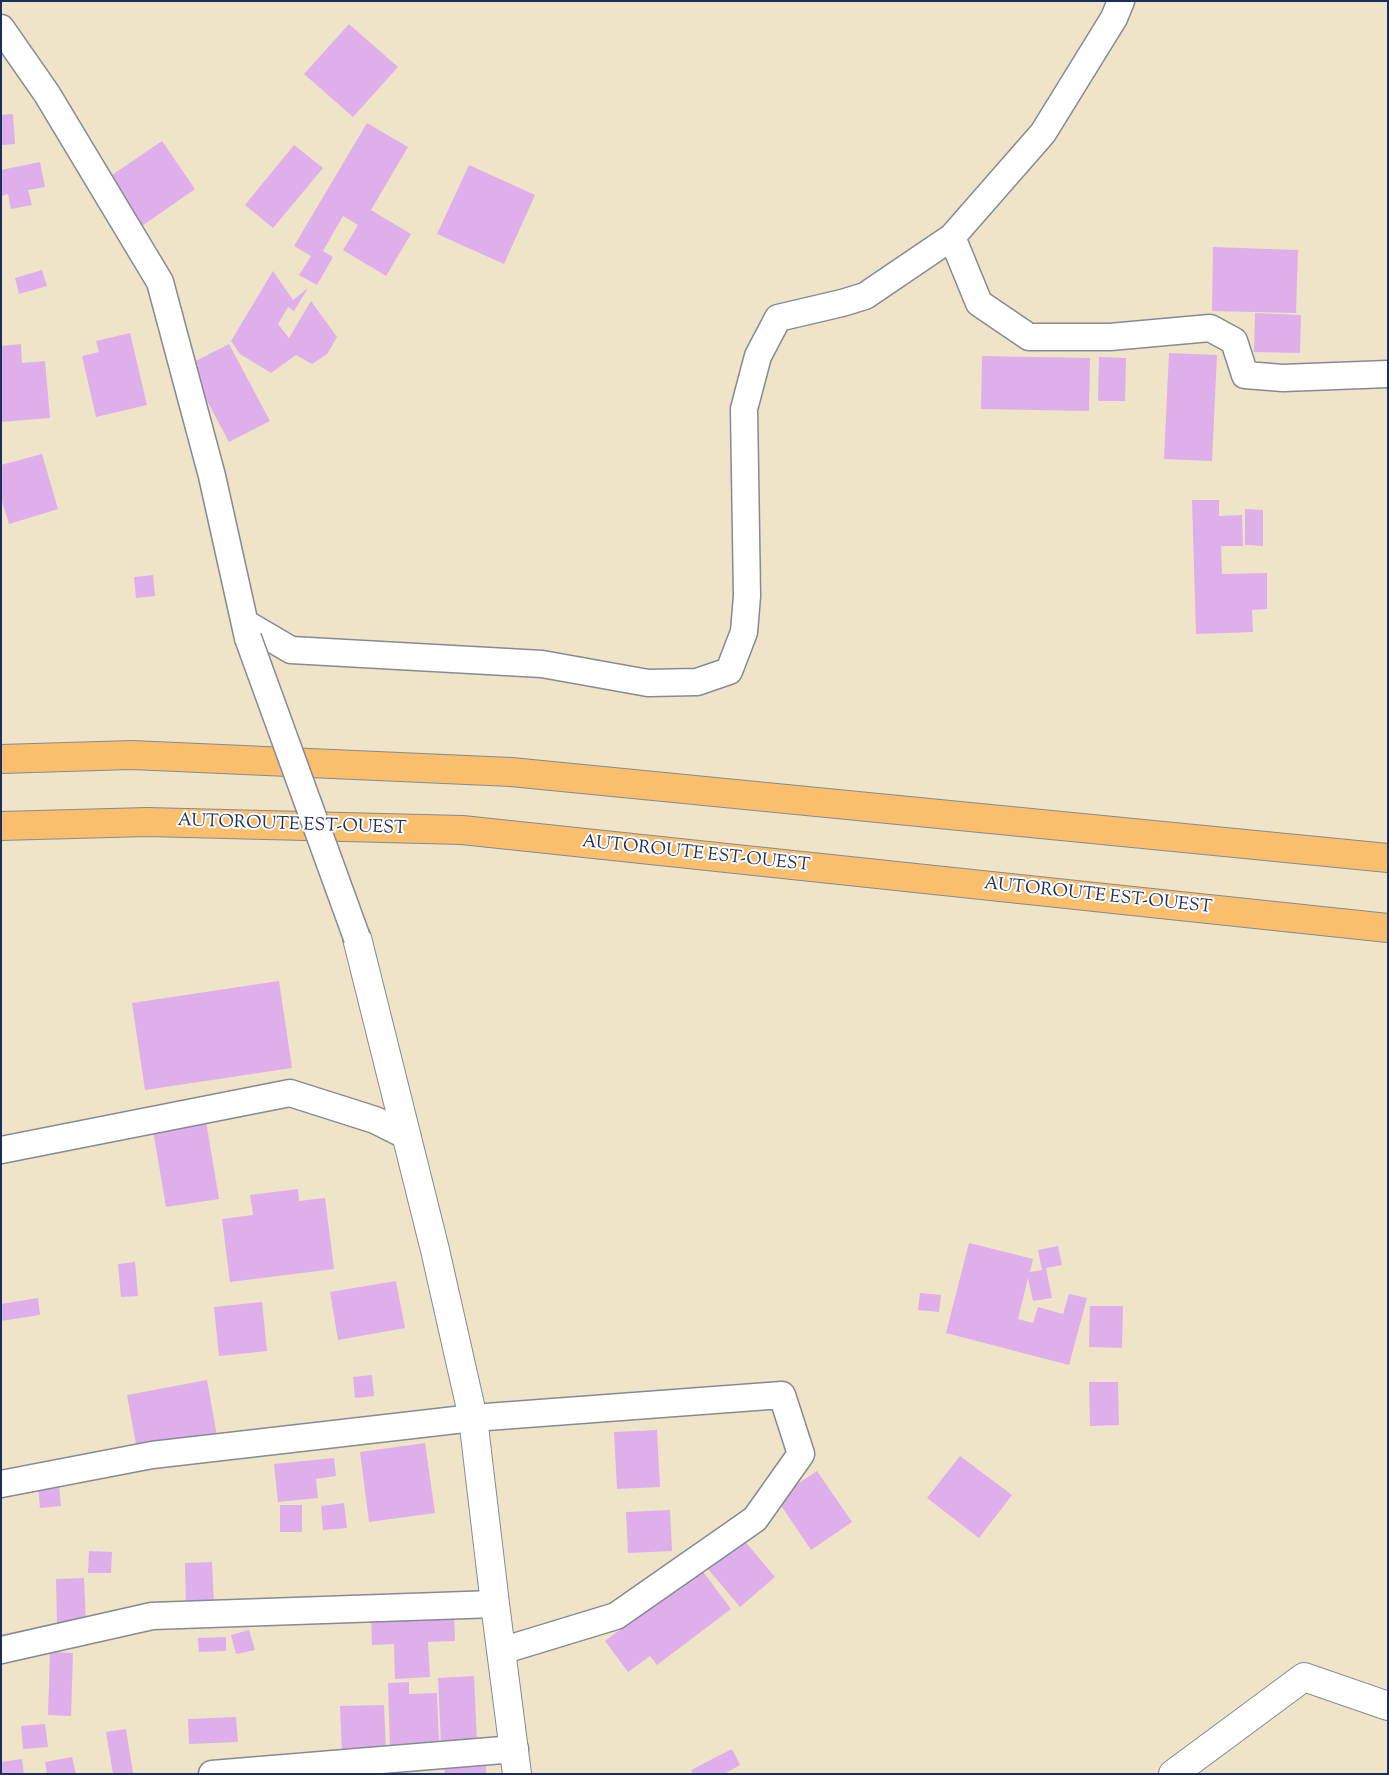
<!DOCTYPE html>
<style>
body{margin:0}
#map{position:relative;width:1389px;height:1775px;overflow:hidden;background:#efe4c8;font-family:"Sorts Mill Goudy",serif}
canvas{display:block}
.frame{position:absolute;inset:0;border:2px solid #1b2f5e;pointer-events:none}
</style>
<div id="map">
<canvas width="1389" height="1775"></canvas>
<div class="frame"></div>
</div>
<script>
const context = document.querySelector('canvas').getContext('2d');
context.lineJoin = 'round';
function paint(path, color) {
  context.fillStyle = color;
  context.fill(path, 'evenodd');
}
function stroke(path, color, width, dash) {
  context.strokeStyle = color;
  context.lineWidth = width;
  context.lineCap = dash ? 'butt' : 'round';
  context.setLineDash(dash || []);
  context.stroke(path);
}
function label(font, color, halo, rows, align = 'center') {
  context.font = font + ' "Sorts Mill Goudy",serif';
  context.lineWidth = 4;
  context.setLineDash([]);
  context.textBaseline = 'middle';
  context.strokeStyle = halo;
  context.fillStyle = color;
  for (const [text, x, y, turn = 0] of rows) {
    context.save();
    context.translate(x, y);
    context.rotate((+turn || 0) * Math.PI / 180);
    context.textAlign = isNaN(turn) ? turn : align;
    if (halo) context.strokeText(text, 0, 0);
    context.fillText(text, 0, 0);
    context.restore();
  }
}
const building = new Path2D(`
 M349 24 398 67 353 117 304 74Z
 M13 114 15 144 1 145V115Z
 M367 123 408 147 371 210 411 234 386 276 343 250 358 225 343 216 323 251 333 257 317 285 299 275 311 256 294 246Z
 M162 141 195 189 142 226 109 177Z
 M294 145 323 168 273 228 245 205Z
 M40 162 45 187 28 190 32 205 11 209 8 194 1 196V170Z
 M469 165 535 195 504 264 437 234Z
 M1213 247 1298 250 1296 313 1212 311Z
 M42 270 47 286 19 294 15 278Z
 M273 271 293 300 308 288 294 311 288 307 278 324 289 338 311 301 337 337 327 354 312 364 296 355 271 373 240 354 231 341Z
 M1255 313 1301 315 1300 353 1254 352Z
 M130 333 147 405 96 417 82 356 99 352 96 341Z
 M21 344 22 363 45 361 50 418 1 422V346Z
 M229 344 270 421 229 442 188 365Z
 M1169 353 1217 355 1212 461 1164 459Z
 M982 356 1090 358 1089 411 981 409Z
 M1099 357 1126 358 1125 401H1098Z
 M42 454 58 509 9 524 1 498V465Z
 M1192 500H1219V516L1242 515 1243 546H1221L1222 574 1267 573V609L1252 610 1253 632 1196 634Z
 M1245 509 1263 510V546L1245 545Z
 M153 575 155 596 136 598 134 577Z
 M279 981 292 1068 145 1090 132 1003Z
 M205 1115 219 1199 166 1207 152 1124Z
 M298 1189 299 1201 325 1198 334 1269 230 1282 222 1219 253 1215 250 1195Z
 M969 1243 1033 1259 1030 1272 1042 1270 1038 1250 1058 1246 1062 1265 1046 1268 1052 1298 1033 1301 1028 1278 1018 1319 1033 1323 1038 1307 1063 1314 1069 1294 1087 1298 1069 1365 946 1333Z
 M135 1262 138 1296 121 1297 118 1264Z
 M396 1281 405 1328 338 1340 330 1292Z
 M920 1293 941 1295 939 1312 918 1310Z
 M38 1298 40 1315 1 1321V1304Z
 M262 1302 267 1351 219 1356 214 1307Z
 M1090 1306H1123L1122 1348 1089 1347Z
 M372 1375 374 1396 355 1398 353 1377Z
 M207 1380 217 1436 137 1450 127 1395Z
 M1089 1382H1118L1119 1425 1090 1426Z
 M657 1430 660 1487 617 1489 614 1432Z
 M425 1443 435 1513 369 1522 360 1452Z
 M960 1456 1012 1495 979 1538 927 1498Z
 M334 1458 336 1476 316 1479 318 1498 278 1502 274 1464Z
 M817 1471 852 1522 811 1550 776 1498Z
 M59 1484 61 1506 40 1508 38 1486Z
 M344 1503 347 1528 323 1530 321 1506Z
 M280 1505H302V1532H280Z
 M670 1510 672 1551 628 1553 626 1512Z
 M737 1532 775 1577 740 1607 702 1562Z
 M89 1551 112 1552 111 1573H88Z
 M212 1562 214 1605 186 1606 185 1563Z
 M701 1569 731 1609 657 1665 650 1656 628 1672 605 1641Z
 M84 1578 86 1622 57 1623 56 1579Z
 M454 1615 455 1641 428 1642 430 1677 395 1679 394 1644 372 1645 371 1618Z
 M249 1630 255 1650 236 1654 231 1635Z
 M226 1637V1651L199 1652 198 1638Z
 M50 1652 73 1653 71 1716 48 1715Z
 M474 1676 477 1742 441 1744 438 1678Z
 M409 1682V1694L437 1693 439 1746 390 1748 388 1683Z
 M384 1705 386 1751 342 1753 340 1706Z
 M236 1717 238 1742 189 1744 188 1719Z
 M45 1724 48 1747 23 1749 21 1726Z
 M126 1729 133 1773 113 1774 106 1732Z
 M732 1749 740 1765 724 1774H693L691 1770Z
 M72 1757 76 1774H47L45 1762Z
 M22 1759 24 1774H1V1762Z
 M486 1765V1774H445L444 1767Z`);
const minor = new Path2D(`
 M1 28 47 94 160 282 212 476 248 638
 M952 237 979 303 1029 337H1110L1210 328 1234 341 1245 375 1283 378 1388 374
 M245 623 291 650 542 664 648 683 697 682 729 671 744 632 747 596 744 409 758 356 778 318 842 303 865 296 952 237 1043 133 1114 18 1121 1
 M1 1150 290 1093 375 1120 407 1136
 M1 1484 152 1455 473 1418 782 1395 801 1454 755 1519 616 1616 501 1651
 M1 1650 152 1616 495 1604
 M212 1774 515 1749`);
const tertiary = new Path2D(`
 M357 938 435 1250 473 1418 495 1604 517 1774
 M1173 1774 1304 1677 1388 1706`);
const motorway = new Path2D(`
 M1 759 132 755 511 772 1388 858
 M1 826 147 822 462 830 1388 928`);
const minorBridge = new Path2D(`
 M248 638 357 938`);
const streetNames = [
 ["AUTOROUTE EST-OUEST",292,826,2],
 ["AUTOROUTE EST-OUEST",696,855,6],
 ["AUTOROUTE EST-OUEST",1098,897,6]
];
paint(building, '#deafea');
stroke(minor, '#858a93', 29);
stroke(tertiary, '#858a93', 30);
stroke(motorway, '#858a93', 30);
stroke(minor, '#fff', 26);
stroke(tertiary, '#fff', 28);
stroke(motorway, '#f9bf6d', 28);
stroke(minorBridge, '#858a93', 29, []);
stroke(minorBridge, '#fff', 26);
label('18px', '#1b2f5e', '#fff', streetNames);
</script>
